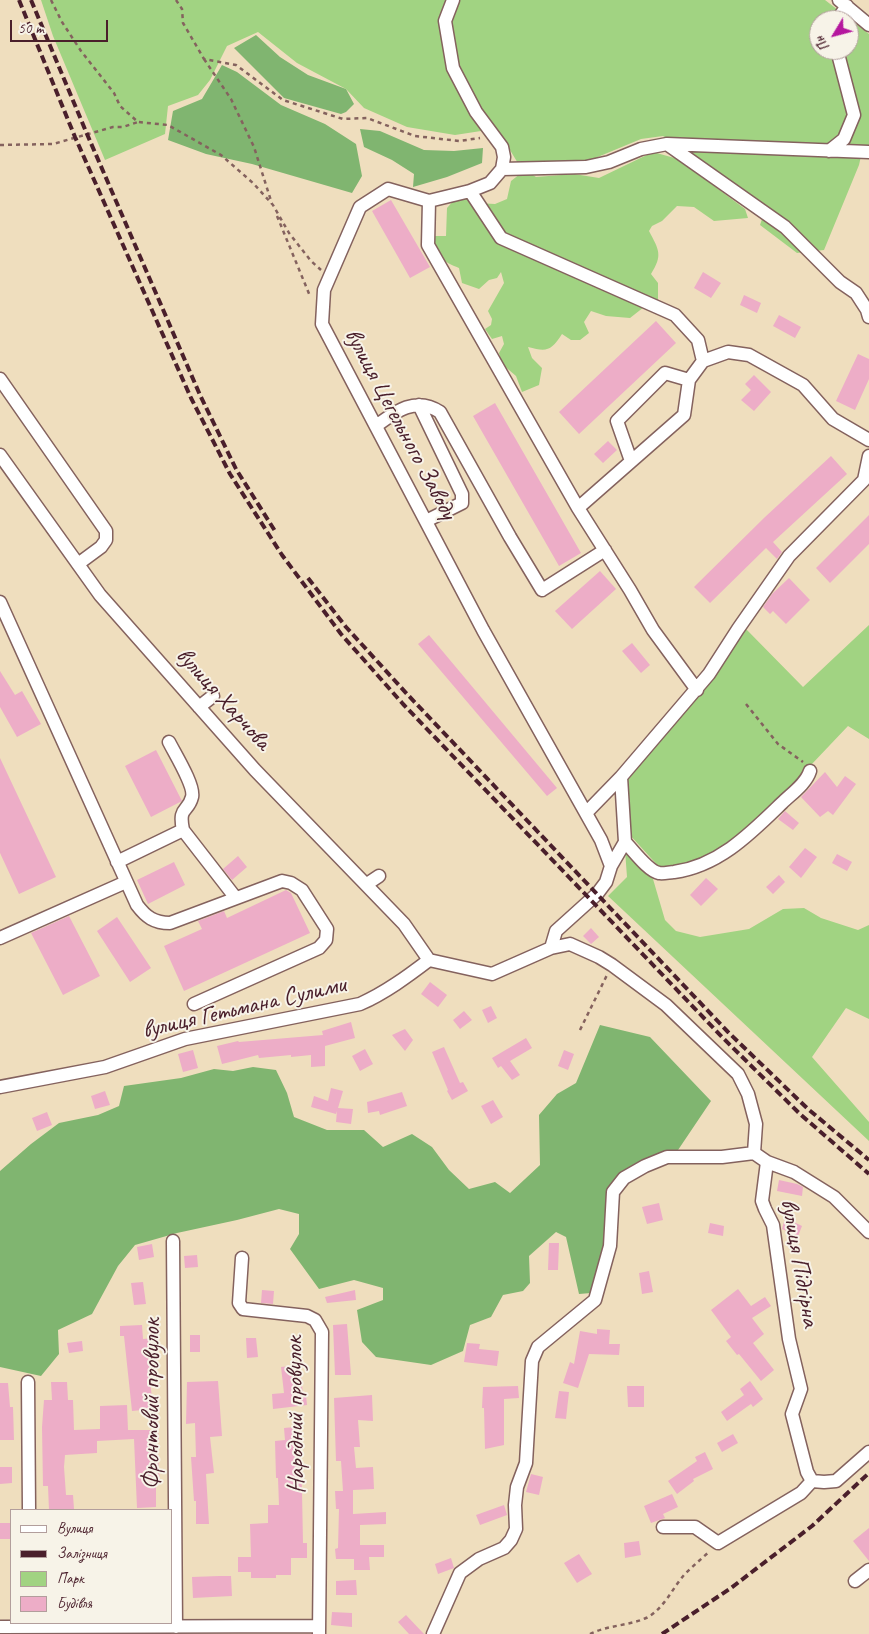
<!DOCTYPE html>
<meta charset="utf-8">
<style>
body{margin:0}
#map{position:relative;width:869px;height:1634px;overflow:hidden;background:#efdebe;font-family:Caveat,sans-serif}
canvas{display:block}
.legend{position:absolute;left:10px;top:1509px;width:162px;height:115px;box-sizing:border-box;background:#f7f3e8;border:1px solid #b29e9c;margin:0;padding:6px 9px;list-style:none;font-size:15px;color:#4a1f2b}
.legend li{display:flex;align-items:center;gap:10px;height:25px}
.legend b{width:25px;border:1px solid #b29e9c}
.north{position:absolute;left:809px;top:10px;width:50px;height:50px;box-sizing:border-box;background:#f7f3e8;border:1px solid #b29e9c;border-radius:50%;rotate:233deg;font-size:14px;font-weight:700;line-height:20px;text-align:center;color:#4a1f2b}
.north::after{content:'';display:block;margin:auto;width:18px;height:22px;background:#b5179e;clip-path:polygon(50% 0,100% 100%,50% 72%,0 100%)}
.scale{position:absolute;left:10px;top:20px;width:98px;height:22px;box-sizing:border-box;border:2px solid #4a1f2b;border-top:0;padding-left:6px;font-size:15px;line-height:18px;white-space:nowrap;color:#4a1f2b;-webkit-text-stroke:4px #f7f3e8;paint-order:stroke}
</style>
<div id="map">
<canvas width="869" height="1634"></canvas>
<ul class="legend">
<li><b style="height:6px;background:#fff"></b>Вулиця</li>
<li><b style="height:6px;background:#4a1f2b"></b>Залізниця</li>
<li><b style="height:14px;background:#a1d382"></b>Парк</li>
<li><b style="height:14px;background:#edadc7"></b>Будівля</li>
</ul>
<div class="north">Пн</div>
<div class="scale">50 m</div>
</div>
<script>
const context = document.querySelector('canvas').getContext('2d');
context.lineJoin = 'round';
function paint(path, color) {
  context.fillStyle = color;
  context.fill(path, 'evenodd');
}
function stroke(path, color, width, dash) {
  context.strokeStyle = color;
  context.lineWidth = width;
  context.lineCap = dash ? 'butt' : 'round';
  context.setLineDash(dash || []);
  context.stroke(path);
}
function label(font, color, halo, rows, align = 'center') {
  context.font = font + ' Caveat,sans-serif';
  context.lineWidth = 4;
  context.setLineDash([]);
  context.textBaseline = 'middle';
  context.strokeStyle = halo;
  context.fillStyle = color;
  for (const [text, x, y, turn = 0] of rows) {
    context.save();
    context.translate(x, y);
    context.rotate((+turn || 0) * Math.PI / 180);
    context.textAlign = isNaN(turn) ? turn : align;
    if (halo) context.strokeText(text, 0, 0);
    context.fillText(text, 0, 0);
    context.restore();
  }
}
const green = new Path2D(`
 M41 0H825L869 34V148L863 147 859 165 824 250 797 253 760 225 766 207 663 136 641 139 588 161 519 165 507 145 494 129 455 135 407 127 364 108 346 89 297 63 258 32 227 46 210 80 198 95 168 106 165 134 105 160 53 36ZM819 20H849V50H819Z
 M653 152 678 159 745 209 748 218 714 221 694 207 677 206 662 221 652 226 649 231C659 250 663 255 651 274L658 283V308L644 307 630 318 606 316 591 311 584 322 589 333 580 340H571L562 334C551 351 547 352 528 347L532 358 542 368 539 385 522 392 516 376 502 364 499 353 504 344 502 336 492 339 485 329 491 325 492 319 488 311 504 283 501 272 497 278 489 280 479 289 462 283 459 268C444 262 432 255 434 236H446L447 208 455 199 468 198 477 203 495 204 507 199 511 181 525 170 536 177 574 174 599 178Z
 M869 625V739L848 726 811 765 792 789 745 833 712 855 685 865 660 868 629 834 628 778 702 692 746 629 803 687Z
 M625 850 653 879 665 920 676 931 700 937 749 929 783 909 804 908 821 918 858 930 869 925V1019L846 1008 812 1057 869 1122V1141L608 896 627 877Z`);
const forest = new Path2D(`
 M256 35 280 57 308 75 346 89 354 104 346 112 341 114 284 98 234 48Z
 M222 65 237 72 281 105 325 124 356 144 362 176 352 193 252 164 206 154 168 140 173 111 202 99Z
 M360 129 380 131 424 150 454 151 483 148 482 163 447 177 413 187 414 174 392 160 364 147Z
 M600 1025 650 1037 711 1101 676 1153 621 1175 591 1293 579 1294 566 1237 556 1232 529 1256 530 1283 523 1291 503 1295 491 1317 470 1325 463 1351 431 1365 376 1357 362 1342 357 1310 383 1300V1288L354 1280 319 1289 290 1249 299 1234V1214L279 1209 237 1220 177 1233 135 1245 118 1266 92 1314 58 1330 59 1354 41 1376 0 1367V1171L31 1144 59 1123 98 1115 119 1106 124 1086 181 1078 214 1069 233 1071 253 1067 276 1070 287 1093 294 1117 327 1130H364L383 1147 412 1134 432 1147 449 1170 469 1189 495 1182 510 1193 540 1165 539 1115 557 1094 576 1083Z`);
const building = new Path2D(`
 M391 200 430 267 410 278 372 211Z
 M703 272 721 283 711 298 694 288Z
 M744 295 761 303 757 313 740 305Z
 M779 315 801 327 795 338 773 326Z
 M656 321 676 343 579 434 559 412Z
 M858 354 869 359V379L855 410 836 401Z
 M754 375 771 392 754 411 741 400 751 390 745 384Z
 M495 403 581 553 559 566 473 416Z
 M608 441 617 450 603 463 594 454Z
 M831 456 847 474 773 542 782 552 777 559 766 548 710 603 694 587 765 517Z
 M869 515V544L830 583 816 568Z
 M600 571 616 589 572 629 555 611Z
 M789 578 810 600 786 624 773 611 770 614 763 607 772 594Z
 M429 635 557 788 547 796 418 644Z
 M632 643 650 665 641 673 622 651Z
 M0 671 15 695 22 691 41 724 17 737 0 707Z
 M156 750 182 801 151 817 125 766Z
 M0 758 56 877 19 894 0 853Z
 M825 772 837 787 845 776 856 784 833 815 828 811 820 817 801 797Z
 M785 811 799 823 793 830 778 819Z
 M805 848 817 857 801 878 789 867Z
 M837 854 852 862 847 871 832 863Z
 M238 856 247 867 232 880 223 869Z
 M174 862 185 885 148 904 137 880Z
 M779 875 785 882 773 894 766 887Z
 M706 878 718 889 701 906 690 895Z
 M286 890 291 893 310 933 184 991 164 946 202 929 198 921 224 911 227 918Z
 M69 916 100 976 63 995 31 933Z
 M117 917 151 968 130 982 97 931Z
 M591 928 599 937 591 944 583 936Z
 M430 982 447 995 438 1007 421 994Z
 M491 1006 497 1018 488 1023 482 1010Z
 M464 1011 472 1020 460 1029 453 1020Z
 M351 1022 355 1038 325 1046V1066L311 1067V1055L291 1057V1055L259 1058 258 1055 222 1064 217 1046 238 1041 239 1042 323 1035 322 1031Z
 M405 1029 413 1040 405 1051 392 1035Z
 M526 1038 532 1048 510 1061 520 1075 512 1080 501 1066 498 1068 492 1058Z
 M444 1047 460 1083 463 1082 468 1091 452 1100 447 1091 448 1090 432 1052Z
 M365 1049 373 1064 360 1071 352 1056Z
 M193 1050 198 1068 183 1072 178 1054Z
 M564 1050 574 1054 568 1070 558 1066Z
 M331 1088 343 1091 338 1108 353 1109 351 1124 336 1122 337 1111 336 1114 311 1107 314 1096 328 1101Z
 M105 1091 110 1105 95 1109 91 1096Z
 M402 1092 407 1106 380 1115 379 1111 368 1113 367 1102Z
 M493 1100 503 1117 491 1124 481 1106Z
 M47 1112 52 1125 37 1131 32 1118Z
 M779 1180 797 1184 803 1187 802 1196 777 1191Z
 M659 1203 663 1220 647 1224 642 1207Z
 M785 1218 802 1226 798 1236 782 1229Z
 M710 1223 724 1226 723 1236 708 1233Z
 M549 1243H559L558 1270H548Z
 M152 1244 154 1257 139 1260 137 1247Z
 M197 1255 198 1267 185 1268 184 1256Z
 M649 1271 653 1292 642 1294 639 1273Z
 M143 1282 146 1304 134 1305 131 1283Z
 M738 1289 751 1306 765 1297 771 1306 752 1318 764 1334 753 1343 774 1370 761 1381 739 1354 737 1355 726 1341 731 1337 711 1310Z
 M262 1290 274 1291 273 1304 261 1303Z
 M355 1290 356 1300 327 1303 325 1297Z
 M347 1324 351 1375H335L333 1325Z
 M142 1325 143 1339 154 1338 155 1352H153L155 1379H150L153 1409 132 1411 124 1336H120V1326Z
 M597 1329 610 1330 609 1344H620L619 1355 589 1354 578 1388 563 1383 570 1362 574 1364 580 1331 597 1334Z
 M190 1335H200V1352H190Z
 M246 1338H256L258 1357 247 1358Z
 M82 1341 83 1351 69 1353 67 1343Z
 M467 1343 480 1344 479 1349 499 1351 497 1366 464 1362Z
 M300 1365 303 1395H306L307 1405 273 1409 272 1394 284 1393 281 1367Z
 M218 1381 222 1436 210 1437 214 1473 206 1474 209 1524H196V1501H194L191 1457H196L195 1423 186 1424 187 1382Z
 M750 1381 763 1399 753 1407 751 1404 727 1421 721 1412 744 1395 740 1389Z
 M51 1382H67L68 1400H73L74 1430 100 1429V1406L127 1405 128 1430H158L159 1441H157L160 1483H156V1507L137 1508 134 1439 97 1441V1453L65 1455 64 1467 66 1495H73L74 1509 49 1510 48 1486H43L42 1427 44 1400H52Z
 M0 1383H8L10 1407H13L14 1440H0Z
 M518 1386 519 1398 504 1399V1445L485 1449 484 1408H482L483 1387Z
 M627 1386H644V1407H628Z
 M559 1391 569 1392 566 1419 555 1418Z
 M372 1395 373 1421 358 1420 360 1447H354L356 1468 373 1467 374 1489 353 1490V1514L386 1512V1524L360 1525V1545H384V1557H369L370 1570H354V1559H336L335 1549 338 1548 339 1509H336L335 1491H343L341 1461H336L334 1398Z
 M295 1427 296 1440H301L303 1543H307V1558H291V1575H276V1578H251V1572H238V1557H251L250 1524 268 1523V1505H279L278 1478H276L275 1441 285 1440 284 1428Z
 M733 1434 738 1443 722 1452 717 1443Z
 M705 1452 713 1469 693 1479 694 1481 677 1494 668 1481 697 1461 695 1457Z
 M0 1467H12V1483L0 1484Z
 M531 1474 543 1477 539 1495 526 1492Z
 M672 1494 678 1507 663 1514 665 1518 651 1523 644 1506Z
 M504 1505 507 1515 480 1525 476 1515Z
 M0 1523H10L11 1539H0Z
 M869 1528V1561L853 1541Z
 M639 1541 641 1555 625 1558 624 1543Z
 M579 1554 592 1574 577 1583 564 1563Z
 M451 1558 454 1568 438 1574 435 1564Z
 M219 1576H231L232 1596 193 1598 192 1577Z
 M356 1580 357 1595H336V1581Z
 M332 1612 352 1613V1627L331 1625Z
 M406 1615 424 1634H409L398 1622Z`);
const path = new Path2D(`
 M51 0 62 22 81 51 114 93 120 106 138 122 168 125 221 155 253 183 273 205 289 233 311 261 321 270
 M176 0 182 9 183 23 204 59 236 65 283 100 343 119 367 118 415 136 459 141 480 138
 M204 59 231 99 254 147 272 204
 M0 145 53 144 113 127H123L138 122
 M277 216 310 296
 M746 704 778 744 803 762
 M580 1030 607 975
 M590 1634C608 1625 628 1626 646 1618 663 1610 672 1589 684 1575 692 1567 701 1559 710 1551`);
const minor = new Path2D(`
 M453 0 445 21 453 68 476 112 502 147 504 157 502 169 490 183 470 191 429 201 388 189 360 207 324 290 322 324 483 630 601 840 611 866 606 882 597 894 556 931 551 948
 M839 0 869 25
 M837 20 847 6
 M667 144 785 227 840 282 856 293 867 310 869 317
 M829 151 844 139 854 115 837 50
 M502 169 586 167 609 162 641 149 667 144 869 152
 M470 191 501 238 675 315 698 340 703 361 689 380 684 415 578 508
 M429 201 428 245 578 508 630 590 653 630 697 690
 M703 361 728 352 749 355 803 385 833 419 869 440
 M0 379 106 531V540L101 547 78 564
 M419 405 462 494V503L426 521
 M376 426C396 411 416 396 440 412L510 537 542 590 605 550
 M0 455 100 595 255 770 404 924 429 960
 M631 461 617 421 665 373 689 380
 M0 602 137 905C146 917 154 923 170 923L282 881 291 883 302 890 327 929 326 940 319 948 194 1004
 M199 707 213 696
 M169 742C175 754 195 786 192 797 188 813 178 806 183 830L235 897
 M586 813 621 777
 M625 842 621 777 709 674 738 629 789 556 864 480 869 456
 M117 862 183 830
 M611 866 625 842C633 850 648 871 659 873 663 874 670 872 674 872 719 866 751 833 782 803 791 794 806 784 810 771
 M367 884 379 876
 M0 938 126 882
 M429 960 492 974 551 948 570 944 599 957 612 965 666 1005 738 1074 748 1094 756 1124 754 1153
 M0 1087 105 1067 185 1039 360 1004C385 993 408 976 429 960
 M767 1162 794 1172 834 1197 869 1232
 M173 1241 176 1627
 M242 1258 239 1303 243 1309 307 1316 315 1320 322 1332 319 1634
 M28 1382 29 1510
 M812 1481 824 1482 836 1481 869 1452
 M855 1581 869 1570
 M0 1627 319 1626
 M433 1634 460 1573 479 1559 504 1548 511 1540 516 1529 515 1505 517 1487 526 1463 532 1361 538 1347 595 1300 610 1246 613 1192 624 1178 645 1166 667 1157H722L754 1153 767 1162 762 1201 765 1209 773 1225 789 1339 801 1389 792 1414 807 1472 812 1481 801 1493 718 1543 695 1527H663`);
const rail = new Path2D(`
 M19 0 75 137 191 398 230 474 282 555 341 634 403 704 723 1038 800 1114 869 1174
 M31 0 87 134 200 395 236 469 275 531
 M308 578 346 627 407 694 728 1032 808 1109 869 1160
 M662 1634 731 1588 812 1526 869 1473`);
const streetNames = [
 ["вулиця Цегельного Заводу",400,424,62],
 ["вулиця Харчова",223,699,48],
 ["вулиця Гетьмана Сулими",244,1008,-13],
 ["вулиця Підгірна",799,1263,80],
 ["Фронтовий провулок",152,1404,-90],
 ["Народний провулок",296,1415,-91]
];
paint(green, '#a1d382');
paint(forest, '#80b570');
paint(building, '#edadc7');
stroke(minor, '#84625e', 15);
stroke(path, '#84625e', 2.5, [4, 4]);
stroke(minor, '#fff', 12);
stroke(rail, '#4a1f2b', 4, [8, 4]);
label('25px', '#4a1f2b', '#f7f3e8', streetNames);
</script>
